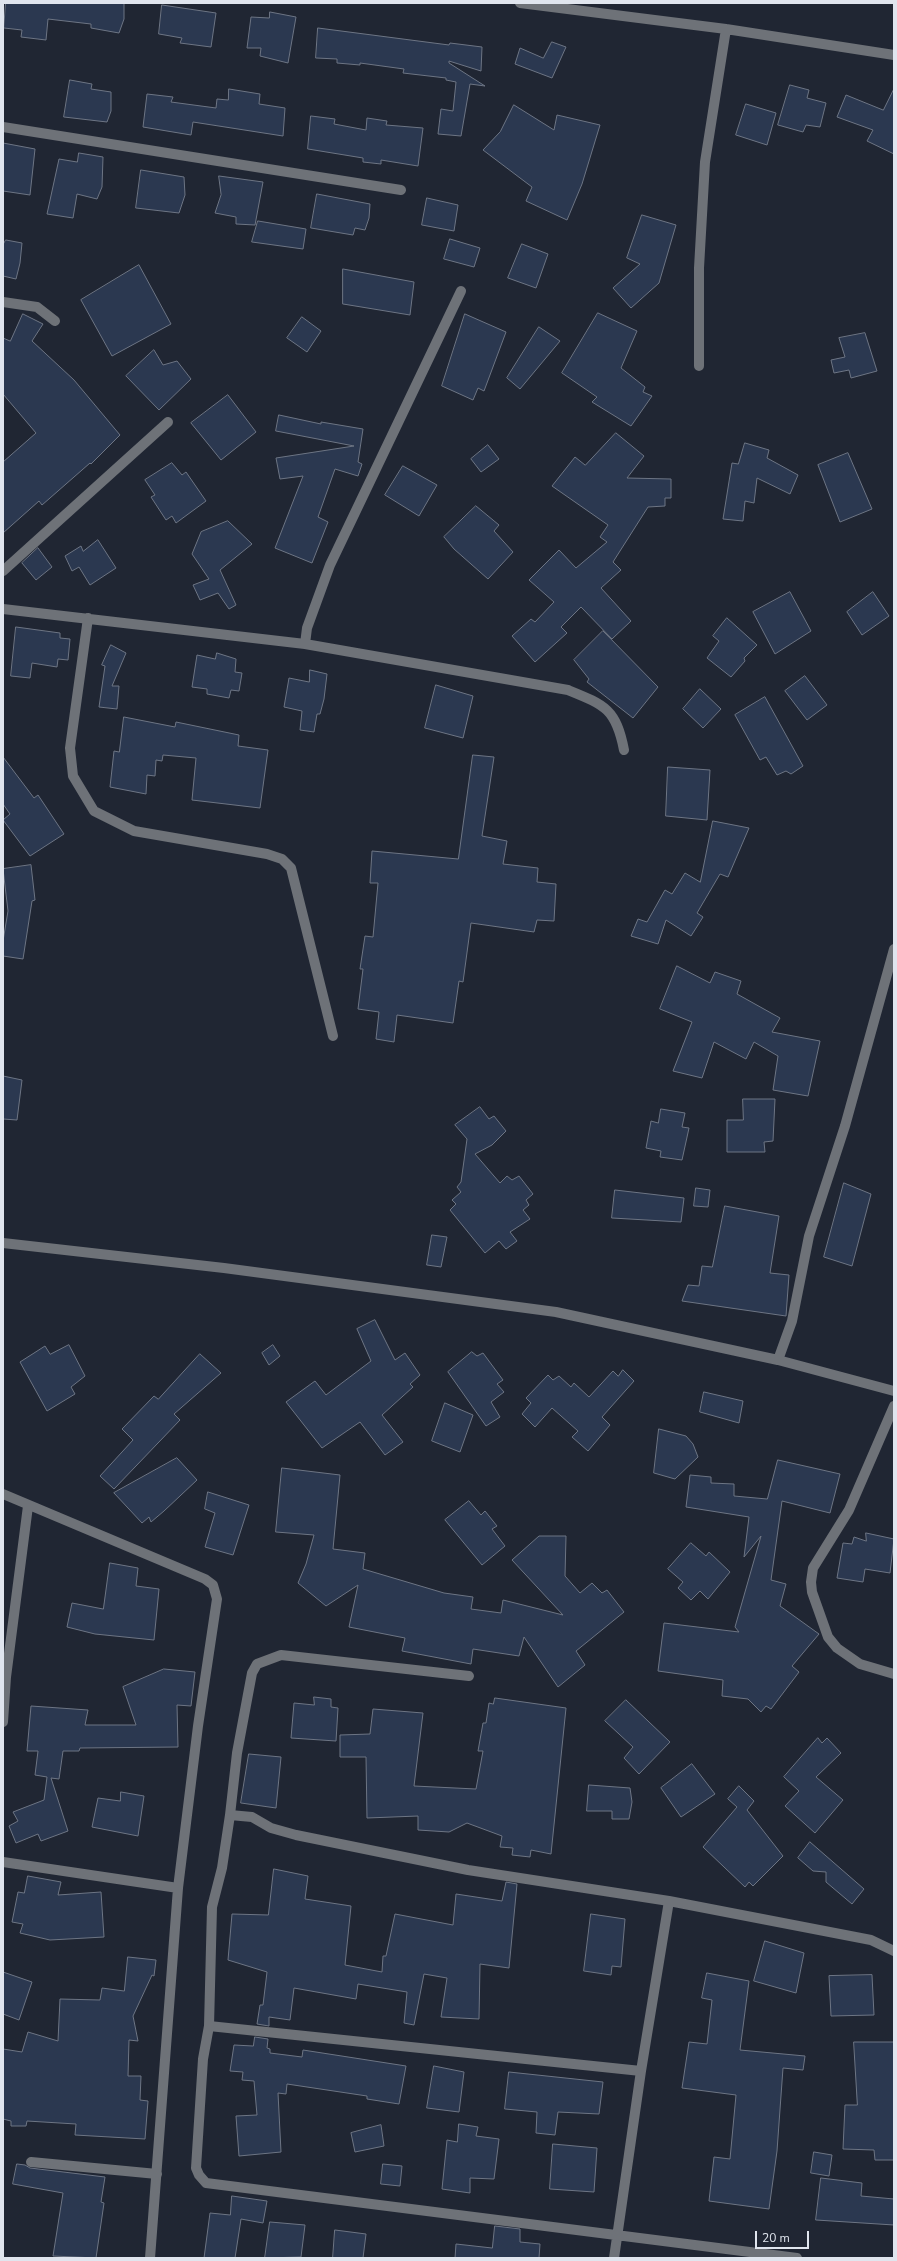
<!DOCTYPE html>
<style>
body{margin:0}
#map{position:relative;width:897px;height:2261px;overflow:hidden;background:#202633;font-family:"Nunito Sans",sans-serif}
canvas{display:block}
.frame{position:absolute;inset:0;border:4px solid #e0e5ee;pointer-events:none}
.scale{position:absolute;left:755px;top:2231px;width:54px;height:18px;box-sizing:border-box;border:2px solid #e0e5ee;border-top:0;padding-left:5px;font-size:12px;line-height:14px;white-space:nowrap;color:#e0e5ee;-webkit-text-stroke:3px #202633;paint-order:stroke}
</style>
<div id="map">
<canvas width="897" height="2261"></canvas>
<div class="frame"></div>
<div class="scale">20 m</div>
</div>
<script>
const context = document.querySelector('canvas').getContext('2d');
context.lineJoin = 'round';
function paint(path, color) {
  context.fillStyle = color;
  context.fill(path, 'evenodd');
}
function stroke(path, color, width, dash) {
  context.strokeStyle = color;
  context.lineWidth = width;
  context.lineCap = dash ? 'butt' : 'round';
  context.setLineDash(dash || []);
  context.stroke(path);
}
const building = new Path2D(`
 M6 3H124V19L119 33 91 28V24L48 19 46 40 21 37 22 30 4 28Z
 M162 5 216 13 211 47 180 43 182 38 159 34Z
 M270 12 296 17 288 63 260 56 261 48H247L251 17 269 18Z
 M318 28 449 45 450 43 482 47 481 71 449 61V63L485 86 470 84 461 136 438 134 441 109 453 111 456 82 446 80V78L403 73 404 69 360 63V65L337 63V59L316 58Z
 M552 42 566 47 552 78 515 64 520 48 543 58Z
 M70 80 92 84 91 89 111 92V111L107 122 64 117Z
 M790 85 809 90 807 98 826 103 820 127 806 125 803 132 778 125Z
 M229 89 260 94 259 104 285 108 283 136 193 122 191 135 143 127 147 94 173 97 171 102 216 108 217 99 228 100Z
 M894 89V154L867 141 873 130 837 117 846 95 883 110Z
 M746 104 776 113 767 145 736 135Z
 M514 105 554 130 557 115 600 125 582 184 567 220 526 201 532 187 483 150 500 132Z
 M311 116 335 119 334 124 366 130 367 118 387 121 386 125 423 128 418 166 381 160V164L363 162V158L308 149Z
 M3 143 35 149 30 195 3 191Z
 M79 153 103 157 102 187 97 199 77 194 73 218 47 214 59 159 77 162Z
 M141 170 184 177 185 195 179 213 136 208Z
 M219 176 263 182 255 225 236 224V217L215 213 221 195Z
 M317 194 370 204 369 218 365 230 355 228 353 235 311 228Z
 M427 198 458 205 454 231 422 225Z
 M642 215 676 225 659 283 631 308 613 288 640 264 627 258Z
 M258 221 306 229 303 249 252 242Z
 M450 239 480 248 474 267 444 259Z
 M6 240 22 243 20 263 16 279 3 276V245Z
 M522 244 548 254 536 288 508 278Z
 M139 265 171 324 112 356 81 300Z
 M343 269 414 282 410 315 343 304Z
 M598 313 637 331 621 368 645 387 643 392 652 396 631 426 592 402 597 397 562 373Z
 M23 314 43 324 32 341 74 380 120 435 91 464 90 463 42 505 39 501 3 533V462L36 433 3 394V338L10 341Z
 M465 314 506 332 484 391 478 388 473 400 442 386Z
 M302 317 321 331 307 352 287 338Z
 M539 327 560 341 520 389 507 378Z
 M865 333 877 371 851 378 849 370 834 373 831 360 845 357 839 338Z
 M154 350 163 365 177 361 191 379 159 410 126 376Z
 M228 395 256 432 221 460 191 423Z
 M279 415 321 424V422L363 429 358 462 362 464 358 476 335 469 318 517 328 522 312 563 275 548 303 476 280 479 276 458 354 446 276 431Z
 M616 433 644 456 627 478 671 479V498H665V506L648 507 613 562 621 570 601 588 631 621 612 639 581 607 561 627 567 633 535 662 512 636 531 619 535 622 554 602 529 580 559 550 576 568 607 542 600 537 608 525 552 486 575 457 585 465Z
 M745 443 769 450 767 458 798 475 790 494 757 478 754 503 745 501 743 521 723 519 732 463 738 464Z
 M488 445 499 459 481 472 471 459Z
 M848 453 872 509 840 522 818 465Z
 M172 463 182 475 186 472 206 501 176 523 172 516 166 520 151 497 155 495 145 480Z
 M403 466 437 485 419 516 385 495Z
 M476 506 499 525 494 531 513 552 488 579 454 549 444 537Z
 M228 521 252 544 220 570 236 605 229 609 218 593 200 600 193 585 209 579 192 554 201 532Z
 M98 540 116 568 90 585 79 567 72 571 65 556 81 546 83 551Z
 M38 548 52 567 36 580 22 563Z
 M790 592 811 631 775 654 753 612Z
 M873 592 889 616 862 635 847 612Z
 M727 618 757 645 744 658 745 661 731 677 707 658 719 641 713 636Z
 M16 627 60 633V638L70 639 68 660 58 659 57 667 32 663 30 678 11 676Z
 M603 631 658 687 633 718 587 682 589 679 574 660Z
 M111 645 126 653 112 686H119L117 709 99 707 105 666 102 665Z
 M217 653 236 659 235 672 242 673 239 691 231 690 229 698 207 694V689L192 687 197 655 215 659Z
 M310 670 327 674 324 699 320 714H317L314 732 300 730 302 711 284 707 289 678 309 682Z
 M805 676 827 705 807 720 785 691Z
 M436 685 473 696 463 738 425 728Z
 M700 689 721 709 703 728 683 709Z
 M765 697 803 766 791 774 786 771 777 775 766 757 760 760 735 715Z
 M124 717 175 727 176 722 239 735 238 746 268 750 260 808 192 800 196 758 163 755 162 761 156 760 155 776 147 775 146 794 110 787 114 751 119 752Z
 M473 755 494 757 482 836 507 841 503 864 538 868 537 882 556 884 554 921 537 920 534 932 471 923 463 982 459 981 453 1023 397 1015 394 1042 376 1039 379 1012 358 1009 363 969H360L365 936 373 937 378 883H370L372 851 458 859Z
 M3 757 34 798 38 795 64 834 30 856 3 820 10 814 3 804Z
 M668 767 710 770 707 820 666 816Z
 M713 821 749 828 728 877 720 874 697 913 703 917 691 936 666 920 658 944 631 936 638 919 647 922 665 890 672 894 685 873 700 882Z
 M31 865 35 900 32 901 23 959 3 956V941L8 911 3 869Z
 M677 966 710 983 715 972 741 981 737 994 780 1018 772 1032 820 1041 808 1096 773 1090 778 1056 754 1042 746 1059 714 1042 702 1078 673 1071 692 1022 660 1009Z
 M3 1076 22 1080 17 1120 3 1119Z
 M743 1099H775L773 1141 764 1142 765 1152H727V1120H743Z
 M480 1107 489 1119 494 1116 506 1131 492 1145 475 1154 500 1183 507 1176 512 1180 519 1176 533 1194 526 1200 529 1205 523 1210 530 1219 510 1232 517 1241 506 1249 499 1241 485 1253 450 1210 456 1204 452 1200 461 1192 457 1187 461 1182 467 1139 455 1125Z
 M661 1109 685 1113 682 1127 689 1128 682 1160 660 1157 661 1151 646 1148 651 1121 658 1123Z
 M844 1183 871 1194 852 1266 824 1257Z
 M696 1188 710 1190 708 1207 694 1206Z
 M615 1190 684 1198 681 1222 612 1218Z
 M725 1206 779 1216 770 1273 789 1275 786 1316 682 1301 688 1285 699 1286 702 1266 712 1267Z
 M432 1235 447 1237 441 1267 427 1265Z
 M375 1320 395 1360 405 1353 420 1375 410 1384 413 1387 382 1415 403 1442 385 1455 360 1422 322 1448 286 1402 315 1381 326 1395 371 1361 357 1329Z
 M69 1345 85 1376 71 1387 75 1394 47 1411 20 1362 45 1346 50 1354Z
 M273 1345 280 1356 269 1365 262 1353Z
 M472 1352 477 1356 483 1353 503 1380 497 1384 504 1392 491 1402 500 1417 486 1426 448 1372Z
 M200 1354 221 1373 174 1414 180 1420 114 1489 100 1476 133 1440 122 1429 154 1396 158 1399Z
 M623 1370 634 1381 602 1417 610 1425 588 1451 572 1437 578 1431 552 1408 535 1427 522 1414 531 1403 526 1398 548 1375 553 1380 559 1376 571 1387 574 1383 589 1397 613 1371 618 1376Z
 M704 1392 743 1401 739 1423 700 1412Z
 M445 1403 473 1415 460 1452 432 1441Z
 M659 1429 686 1436 693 1444 698 1457 675 1479 654 1473Z
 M177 1458 197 1480 164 1511 151 1522 149 1517 142 1523 114 1493Z
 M778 1460 840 1474 830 1513 782 1501 771 1580 786 1584 780 1606 819 1634 792 1666 799 1672 771 1709 766 1706 761 1712 748 1699 722 1696 723 1680 658 1671 664 1623 739 1632 735 1627 761 1536 744 1557 749 1517 686 1507 690 1475 711 1477V1483L734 1484V1496L767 1499Z
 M282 1468 340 1475 333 1549 365 1553 363 1569 444 1593 473 1597 471 1609 501 1613 503 1600 563 1615 512 1560 539 1536H566L565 1576 580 1593 592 1583 602 1593 607 1590 624 1612 576 1651 585 1665 558 1687 524 1637 519 1656 473 1649 471 1664 402 1651 405 1638 349 1627 358 1585 326 1606 298 1583 306 1564 314 1535 276 1532Z
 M208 1492 249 1505 233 1555 205 1547 215 1513 205 1509Z
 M469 1501 481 1515 485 1511 497 1526 492 1529 505 1546 482 1565 445 1520Z
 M866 1533 894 1539 890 1573 865 1569 863 1582 837 1578 843 1543 852 1544 854 1537 866 1541Z
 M691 1543 706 1556 709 1552 730 1572 708 1599 700 1591 691 1600 678 1588 683 1582 668 1569Z
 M110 1563 138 1568 136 1586 159 1589 154 1640 95 1634 67 1627 72 1603 103 1609Z
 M164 1669 195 1672 191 1706 177 1705 178 1747 80 1748 79 1751H63L59 1779 51 1778 68 1831 41 1841 38 1834 16 1843 9 1826 18 1821 13 1812 44 1800 47 1777 35 1775 38 1751H27L31 1706 88 1710 85 1725H136L123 1687Z
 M314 1697 331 1699V1707L338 1708 336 1741 291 1738 294 1703 314 1705Z
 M495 1698 566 1708 551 1854 531 1850 530 1857 512 1855 513 1848 500 1847 502 1836 467 1823 449 1832 418 1830V1816L367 1818 366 1757H340V1735L370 1734 373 1709 423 1713 414 1786 476 1789 483 1751H478L483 1723H486L489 1703 493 1704Z
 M626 1700 670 1742 639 1774 624 1758 633 1747 605 1721Z
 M818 1738 822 1743 827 1738 841 1753 816 1777 843 1800 815 1833 785 1806 799 1791 784 1777Z
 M249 1754 281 1757 276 1808 241 1803Z
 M692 1764 715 1794 681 1817 661 1788Z
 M589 1785 630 1788 632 1802 629 1819H612V1811H587Z
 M739 1786 754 1801 747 1810 783 1856 753 1886 749 1882 745 1887 703 1847 737 1807 728 1799Z
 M121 1792 144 1796 138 1836 92 1827 98 1798 120 1801Z
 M810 1842 864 1889 852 1904 826 1882V1872L813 1871 798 1858Z
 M274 1869 308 1876 305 1899 351 1906 345 1965 382 1972 383 1956H386L395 1914 453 1925 456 1894 502 1901 506 1882 517 1884 509 1968 480 1964 479 2019 441 2017 447 1978 424 1974 414 2025 404 2023 407 1992 358 1984 356 1999 294 1988 290 2020 269 2017V2026L257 2024 260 2005H263L267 1972 228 1960 232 1914 268 1915Z
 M28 1876 61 1882 58 1895 101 1892 104 1937 50 1940 20 1933 23 1924 12 1922 18 1892 24 1893Z
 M591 1914 625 1919 621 1967 612 1966 611 1975 584 1971Z
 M765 1941 804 1953 796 1993 754 1981Z
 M128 1957 156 1960 154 1976 152 1975 133 2016 138 2041 129 2040 128 2076H141L140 2100 148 2101 145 2139 75 2135 76 2124 27 2121 26 2126H11V2121L3 2119V2049L22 2052 28 2032 58 2041 60 1999 100 2000 102 1988 124 1991Z
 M3 1972 32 1982 19 2020 3 2014Z
 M707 1973 749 1981 740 2050 805 2056 803 2070 783 2068 777 2151 769 2209 709 2201 714 2157 730 2159 736 2095 682 2088 689 2042 707 2044 712 2000 702 1998Z
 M872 1975 874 2015 831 2016 829 1976Z
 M255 2037 268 2039 267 2048 270 2049V2053L302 2057 303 2050 406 2066 399 2104 367 2099V2096L287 2084 286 2094 278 2093 281 2152 239 2156 236 2116 257 2115 254 2081 242 2080 243 2072 230 2071 234 2045 253 2046Z
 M854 2042H894V2160H875L874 2150 843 2149 845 2105H857Z
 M434 2066 464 2072 459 2112 427 2108Z
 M509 2072 603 2082 599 2114 558 2112 555 2135 536 2133 537 2112 505 2109Z
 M459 2124 478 2127 476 2136 499 2139 494 2179 470 2178V2193L442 2189 447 2140 457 2142Z
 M381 2125 384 2146 355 2152 351 2133Z
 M553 2144 597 2148 594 2192 550 2189Z
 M814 2152 832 2155 829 2176 811 2173Z
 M17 2164 25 2165 30 2168 105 2177 101 2202 104 2203 96 2258 53 2256 63 2193 13 2184Z
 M383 2164 402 2166 400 2186 381 2184Z
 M821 2178 862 2183 861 2196 894 2199V2225L816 2220Z
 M232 2196 267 2201 263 2223 241 2219 235 2258H204L210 2213 230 2215Z
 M270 2222 305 2225 301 2257 265 2258Z
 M495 2226 520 2229V2242L540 2244 539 2258H455L456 2244 492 2248Z
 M335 2230 366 2234 363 2258H333Z`);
const minor = new Path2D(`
 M520 3 726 29 894 55
 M3 127 401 190
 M3 302 37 307 55 321
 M699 366V268L705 162 726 29
 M3 571 168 422
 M3 609 305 644 568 690C605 705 616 709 624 750
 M88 618 70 748 73 776 94 811 134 831 267 854 282 859 291 868 333 1036
 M305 644 307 628 330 565 461 291
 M3 1243 224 1268 556 1312 778 1360 894 1391
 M778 1360 792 1321 809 1236 845 1126 894 949
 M894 1406 849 1510 813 1568 811 1582 812 1592 828 1637 837 1648 860 1664 894 1674
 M3 1494 205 1579 213 1585 217 1599 198 1726 178 1888 150 2258
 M469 1676 281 1655 257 1664 252 1673 237 1753 230 1815 252 1817 271 1828 296 1835 468 1870 669 1901 871 1940 894 1951
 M3 1722 6 1677 28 1506
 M3 1862 178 1888
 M209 2026 212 1907 222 1868 230 1815
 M641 2071 209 2026 203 2059 196 2168 199 2175 206 2183 797 2258
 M31 2162 157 2174
 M614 2258 641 2071 669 1901`);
paint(building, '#2b3850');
stroke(building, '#6d7584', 1);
stroke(minor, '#6e7278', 10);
</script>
